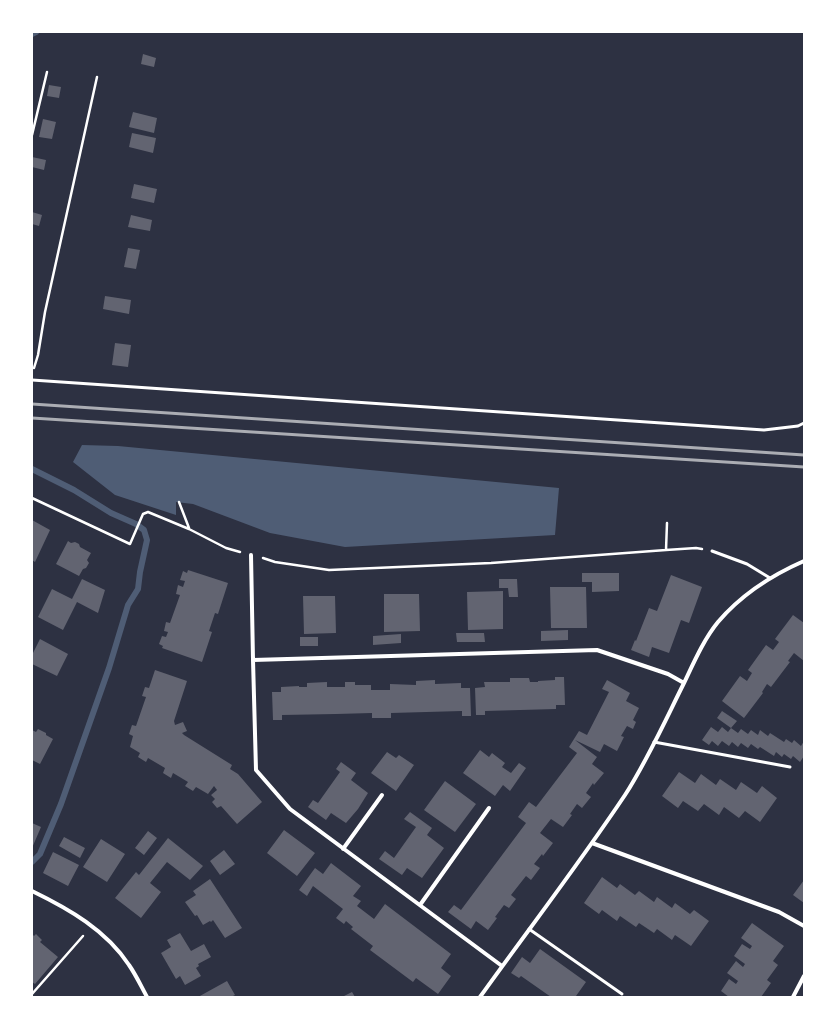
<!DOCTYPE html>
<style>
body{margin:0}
#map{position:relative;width:836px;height:1029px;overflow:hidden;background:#2d3142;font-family:"DejaVu Sans",sans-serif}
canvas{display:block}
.frame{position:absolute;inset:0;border:33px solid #fff;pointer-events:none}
</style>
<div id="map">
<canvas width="836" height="1029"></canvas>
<div class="frame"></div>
</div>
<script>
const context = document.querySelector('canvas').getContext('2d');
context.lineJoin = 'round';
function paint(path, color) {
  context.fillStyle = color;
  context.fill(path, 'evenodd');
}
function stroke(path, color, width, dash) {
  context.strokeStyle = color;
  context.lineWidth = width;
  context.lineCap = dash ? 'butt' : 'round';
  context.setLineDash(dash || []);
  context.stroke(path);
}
const water = new Path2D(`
 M82 445 118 446 559 488 555 535 345 547 270 533 193 504 176 502V515L115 495 73 462Z`);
const stream = new Path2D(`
 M32 34 36 32
 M32 469 74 490 111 513 136 524 144 530 147 540 140 572 138 589 128 605 109 668 61 804 40 854 32 862`);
const building = new Path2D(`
 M143 54 156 58 154 67 141 64Z
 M49 85 61 87 59 98 47 96Z
 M133 112 157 118 154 133 129 127Z
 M43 119 56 122 52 139 39 137Z
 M132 133 156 138 153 153 129 147Z
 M32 157 46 160 44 170 32 167Z
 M134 184 157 189 154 203 131 198Z
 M32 212 42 215 39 226 32 224Z
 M131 215 152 220 150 231 128 227Z
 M128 248 140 250 136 269 124 267Z
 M105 296 131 300 129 314 103 309Z
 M115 343 131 345 128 367 112 365Z
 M32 520 50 530 35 562 32 560Z
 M68 541 71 543 75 542 79 544 80 547 91 553 87 560 89 563 86 568 83 569 79 576 56 564Z
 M188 570 228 583 218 614 215 613 209 631 212 632 202 662 162 648 163 646 159 644 162 636 166 637 168 632 164 631 166 622 170 623 180 595 176 594 178 585 183 587 185 581 180 580 183 571 187 573Z
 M582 573H619V591L592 592V582H582Z
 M671 575 702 587 689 623 681 620 669 653 652 647 649 657 631 650 635 640 636 641 649 608 657 611Z
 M82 579 105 590 98 613 77 602 63 630 38 617 52 589 72 599Z
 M499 579H517L518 597H509L508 588H499Z
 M550 587H586L587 628H551Z
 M503 591V629L468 630 467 592Z
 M384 594H419L420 631 384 632Z
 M303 596H335L336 633 304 634Z
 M793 615 804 623V661L794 653 788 661 790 662 771 687 767 684 762 692 763 693 744 718 722 701 740 676 747 681 752 673 748 670 766 645 773 650 779 642 775 639Z
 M568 630V640L541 641V631Z
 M456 633H484L485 642H457Z
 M401 634V643L373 645V636Z
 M300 637H318V646H300Z
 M40 639 68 654 57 676 32 664V655Z
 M155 670 187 681 174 721 175 725 183 722 187 731 182 733 184 735 232 765 230 769 238 774 262 802 237 824 221 806 217 808 212 802 215 799 211 795 217 790 214 786 208 794 196 787 193 791 185 786 188 782 173 773 171 778 163 773 165 768 148 758 146 762 138 757 140 753 130 747 133 736 129 734 132 725 136 726 146 697 142 696 145 687 149 688Z
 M555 677H564L565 705H556V709L485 711V715H476L475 688 485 687 484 682H510V678H529L530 682H538V681L555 680Z
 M435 680V684L461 683V688H470L471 716H462V711L391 713V718H372V713L336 714 282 715V720H273L272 692H281V687L299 686V687H307V683L327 682V687H345V682H355V685H371V690H390V684L416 685V681Z
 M607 680 630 693 626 701 639 708 633 720 636 722 633 729 627 726 621 736 624 737 617 751 604 744 600 752 575 740 597 757 592 764 604 773 594 785 593 783 586 793 591 797 582 808 577 804 570 814 572 815 563 827 551 819 540 833 553 843 543 856 542 854 534 864 540 868 531 880 526 876 511 895 516 899 509 908 504 905 495 917 497 918 488 930 476 921 471 929 448 912 454 905 461 910 526 823 518 817 529 802 536 807 577 753 569 747 579 731 587 735 609 692 602 689Z
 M722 711 737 721 731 728 717 718Z
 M711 727 718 732 722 727 728 732 731 728 738 733 741 729 748 734 751 730 758 735 760 730 768 736 770 733 784 742 786 739 792 743 794 740 801 746 804 741V756L800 762 793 756 791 759 784 754 782 757 776 752 774 756 760 747 758 749 751 744 748 748 741 743 738 747 732 742 729 746 722 741 718 746 712 741 709 745 702 740Z
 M38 729 46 733V735L53 739 40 764 32 760V730L36 732Z
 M480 750 489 757 492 753 505 763 502 767 511 773 519 763 526 768 510 791 503 785 495 796 463 773Z
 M387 752 396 758 399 755 414 765 396 791 371 773Z
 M341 762 356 773 351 780 368 793 358 809 346 823 331 813 326 820 308 807 313 800 318 803 340 772 336 769Z
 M679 772 695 783 701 774 716 785 720 779 736 790 741 782 757 793 762 786 777 798 760 822 745 811 739 818 724 807 719 815 704 804 698 811 683 801 678 808 662 796Z
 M445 781 476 804 455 832 424 810Z
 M410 812 432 828 427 835 444 848 422 878 407 868 402 875 379 859 385 851 394 858 416 827 404 819Z
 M32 823 41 827 32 848Z
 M284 830 315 853 297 876 267 853Z
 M148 831 157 838 144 855 135 848Z
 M64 837 85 848 80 858 59 846Z
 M168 838 203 866 190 880 167 862 150 883 161 892 141 918 115 898 136 872 139 875Z
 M101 839 125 854 107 882 83 867Z
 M224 850 235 864 220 875 210 861Z
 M53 852 79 865 68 886 43 873Z
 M331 863 361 886 353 896 361 901 357 906 374 919 385 904 451 954 441 968 451 976 438 994 416 978 413 982 370 950 373 946 351 929 353 927 346 921 344 924 336 918 343 909 313 886 307 896 299 890 315 868 323 874Z
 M602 877 617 888 620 884 635 895 639 891 654 902 657 897 672 908 675 903 690 914 694 910 709 921 691 946 675 935 672 940 657 929 654 933 639 923 636 927 620 916 617 921 602 910 599 914 584 903Z
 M210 879 242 928 225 938 213 920 211 922 210 921 203 925 197 915 195 916 185 902 196 895 193 891Z
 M804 880V903L793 895Z
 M752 923 784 946 773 961 778 965 767 980 771 983 761 997H729L721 991 729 979 736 984 738 981 727 973 736 961 743 967 745 964 734 956 742 944 750 949 752 946 741 938Z
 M180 933 191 951 204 944 211 957 198 964 199 966 196 968 201 976 185 985 180 976 176 979 161 953 171 947 167 940Z
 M32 934 34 936 36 934 42 940 40 942 58 957 35 984 32 982Z
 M540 949 586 982 576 996 577 997H551L521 976 519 978 511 973 522 957 530 963Z
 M227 981 235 995 231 997H198Z
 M352 992 355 997H342Z`);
const path = new Path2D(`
 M32 135 47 72
 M34 368 38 355 45 312 97 77
 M32 498 130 544 143 514 148 512 189 529 226 548 240 552
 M179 502 189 528
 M666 550 667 523
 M263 558 275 562 329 570 491 563 666 550 696 548 702 549
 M32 994 83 936`);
const service = new Path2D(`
 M32 380 764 430 798 426 804 423
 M712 551 747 564 770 578
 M654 742 790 767
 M529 929 622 994`);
const minor = new Path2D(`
 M251 555 253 660
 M592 843 779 912 804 926
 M343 849 382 795
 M32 891C69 909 106 930 129 965 136 975 141 986 147 997
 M420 905 489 808
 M502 966 290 809 256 770 253 660 597 650 668 674 684 683
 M480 997C528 930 579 864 625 795 647 761 666 719 684 683 694 662 704 639 718 622 741 595 772 575 804 561
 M793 997 804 976`);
const rail = new Path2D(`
 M32 404 804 455
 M32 418 804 467`);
paint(water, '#4f5d75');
stroke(stream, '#4f5d75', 6);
paint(building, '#626471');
stroke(path, '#fff', 2.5);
stroke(service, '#fff', 3);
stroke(minor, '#fff', 4);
stroke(rail, '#abadb3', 3);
</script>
